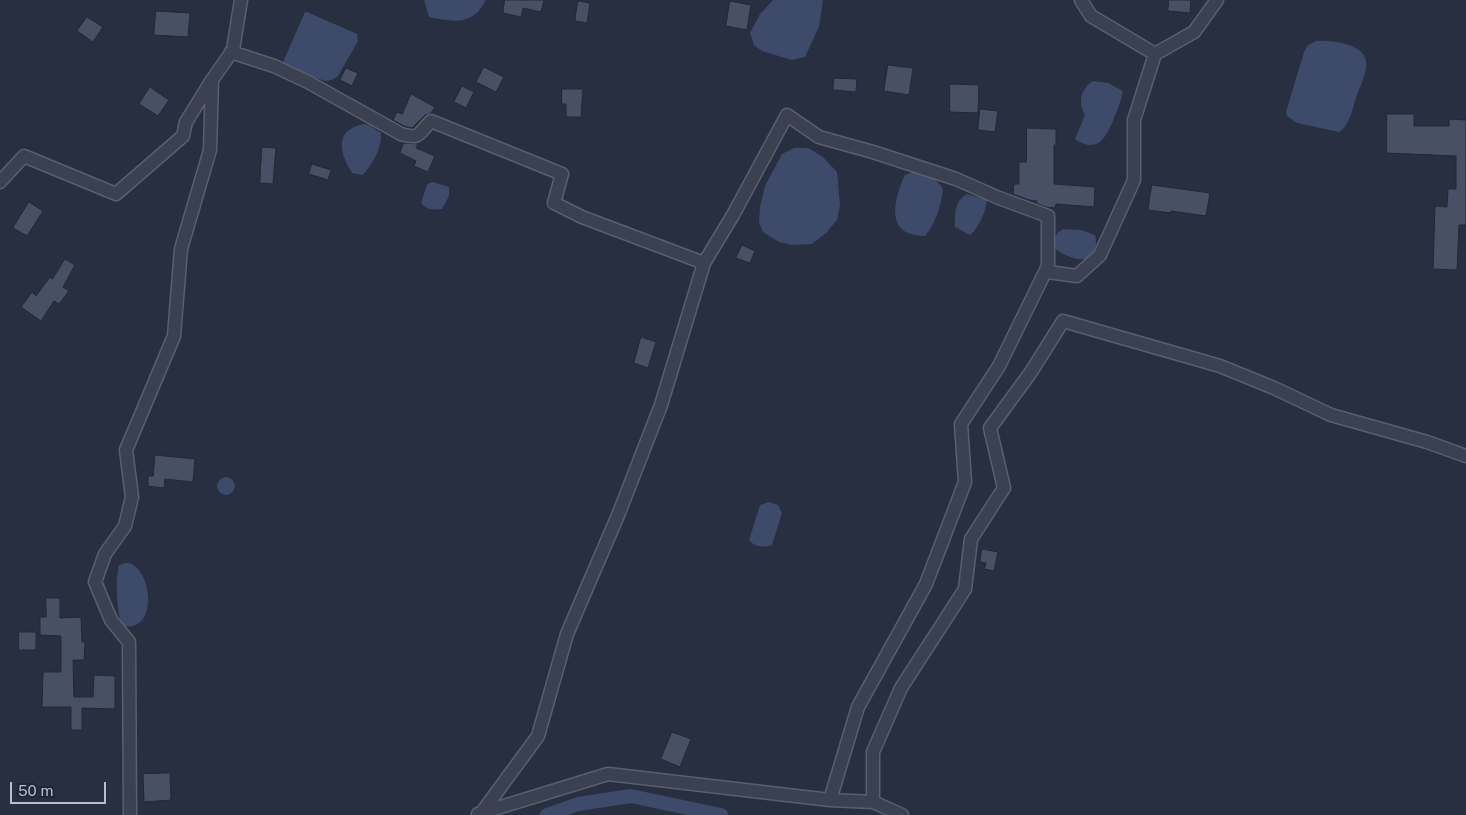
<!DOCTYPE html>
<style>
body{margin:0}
#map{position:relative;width:1466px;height:815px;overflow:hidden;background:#272f41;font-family:"Public Sans",sans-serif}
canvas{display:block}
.scale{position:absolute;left:10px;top:782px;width:96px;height:22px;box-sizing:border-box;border:2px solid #b8bdcb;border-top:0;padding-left:6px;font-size:15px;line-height:18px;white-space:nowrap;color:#b8bdcb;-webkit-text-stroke:4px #1f2636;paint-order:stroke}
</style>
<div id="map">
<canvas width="1466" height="815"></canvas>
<div class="scale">50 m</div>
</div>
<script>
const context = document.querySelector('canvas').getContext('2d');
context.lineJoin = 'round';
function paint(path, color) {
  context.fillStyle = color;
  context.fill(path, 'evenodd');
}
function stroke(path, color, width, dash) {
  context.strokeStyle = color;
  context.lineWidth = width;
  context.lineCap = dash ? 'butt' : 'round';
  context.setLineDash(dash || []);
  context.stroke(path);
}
const water = new Path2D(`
 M424 0H486C473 26 454 22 429 17Z
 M773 0H823L819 27 805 57 792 60 762 51 754 45 750 33 760 14Z
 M305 12H307L357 34 358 41 338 76C335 78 330 81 326 81 320 80 287 66 283 62Z
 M1316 41C1330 40 1363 43 1366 61 1368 70 1359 89 1356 98 1352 110 1350 125 1339 132L1297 123 1287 116 1286 112 1304 52 1308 45Z
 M1093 81 1108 83 1123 91C1121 101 1118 108 1114 118 1107 136 1098 155 1075 139L1085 115C1078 102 1080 90 1093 81Z
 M364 124 369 125 381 133C382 148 373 163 363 175L352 173C339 152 334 130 364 124Z
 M794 148H808L823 157 837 172 840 205 837 220 826 233 812 244 792 245 779 242 763 232 759 223 760 207 765 186 782 154Z
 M913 172C928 172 935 177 943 189 941 205 936 223 925 236 885 236 893 201 905 175Z
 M433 182 449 187V196L442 209C433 210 427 210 421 203L427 184Z
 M967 194 987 200C986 211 979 228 970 235L955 227C955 214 954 201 967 194Z
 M1063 229 1081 230 1095 235C1103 268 1072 262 1054 248 1053 239 1055 234 1063 229Z
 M217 486a9 9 0 1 1 18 0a9 9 0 1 1-18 0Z
 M769 502 778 505 782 513 772 545C764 548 754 547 749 540L760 505Z
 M125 563C128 563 131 563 133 565 152 575 158 633 122 626 117 612 115 579 119 565Z`);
const canal = new Path2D(`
 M547 815 578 804 631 796 721 815`);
const building = new Path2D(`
 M505 0H544L541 12 523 8 521 17 503 13Z
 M1169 0H1191L1190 13 1168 11Z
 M578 1 590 3 587 23 575 21Z
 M730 1 751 5 747 30 726 26Z
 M156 11 190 13 188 37 154 35Z
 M87 17 103 27 93 42 77 31Z
 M888 65 913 68 909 95 884 91Z
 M484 67 504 77 496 92 476 82Z
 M346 68 358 73 352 86 340 80Z
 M834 78 857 79 856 92 833 90Z
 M950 84 979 85 978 113 950 112Z
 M462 86 474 92 466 108 454 102Z
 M150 87 169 100 158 116 139 104Z
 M562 89H583L581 117H566V104H562Z
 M411 94 435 107 431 113 425 115 412 128 404 126 393 120 397 112 402 114Z
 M980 109 998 111 995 132 978 130Z
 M1387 114H1414V126H1449V119L1466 120V225H1459L1457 270 1433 269 1435 206 1447 207 1448 189H1456V156L1387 153Z
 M1027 128 1056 129V145H1054V184L1095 187 1094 207 1056 204 1055 208 1046 207 1036 203 1037 201 1029 200 1013 194 1014 184H1019V162H1026Z
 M404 143 418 144 416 148 435 156 428 172 414 166 416 161 400 153Z
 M262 147 276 148 273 184 260 183Z
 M312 164 331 170 328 180 309 174Z
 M1152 185 1210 193 1206 216 1171 211V213L1148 210Z
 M29 202 43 211 27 236 13 228Z
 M742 245 755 251 750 263 736 258Z
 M65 259 75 265 63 287 69 291 59 304 54 301 41 321 21 307 32 292 36 296 50 277 52 279Z
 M641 337 656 342 648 368 634 363Z
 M155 455 195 459 193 482 165 479 164 488 148 486V476H153Z
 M982 549 998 552 994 571 984 569 986 563 980 562Z
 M46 598H60V618L81 617 82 642H85L84 660H73L74 697H93L94 675 115 676V709L82 708V730H71V707H42L43 672H61V636L40 635V617H46Z
 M19 632H36V650H19Z
 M672 732 691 739 680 767 661 759Z
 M170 773 171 800 144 802 143 774Z`);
const minor = new Path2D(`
 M231 52 274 66 308 82 401 134C420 140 419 133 431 121L562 174 554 203 582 217 704 263
 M1155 54 1194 32 1217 0
 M0 182 24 156 116 194 183 136 186 122 212 80 233 50 241 0
 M830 800 858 707 926 584 965 482 961 424 999 366 1048 266V272L1077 276 1100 255 1134 180V120L1155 54 1091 16 1081 0
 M873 802V752L901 688 965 589 971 539 1004 488 990 428 1031 372 1063 321 1220 366 1274 388 1331 415 1427 442 1466 456
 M478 814 608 774 830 800 873 802 902 815
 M130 815 129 642 111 620 95 582 105 554 125 526 132 497 126 450 174 336 181 249 210 150 212 80
 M480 815 538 736 567 634 619 513 661 405 704 263 733 215 787 115 819 137 873 152 956 179 999 198 1048 216V266`);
paint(water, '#3d4a69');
stroke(canal, '#3d4a69', 14);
paint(building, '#485065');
stroke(building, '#222838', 1);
stroke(minor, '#595f6e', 15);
stroke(minor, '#3b4151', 12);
</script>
